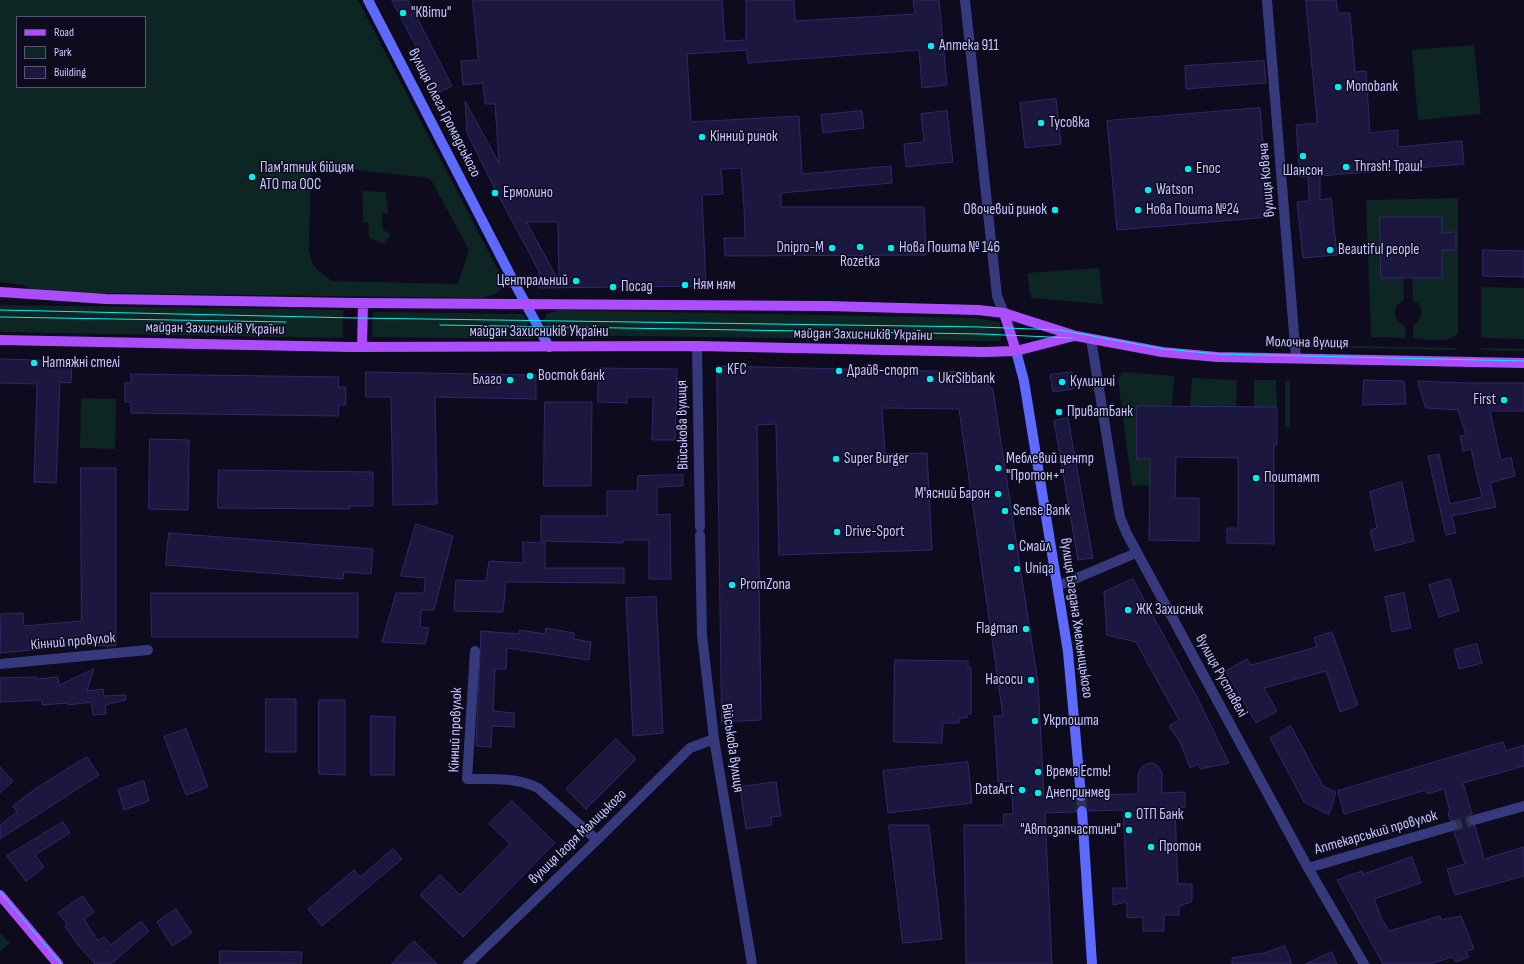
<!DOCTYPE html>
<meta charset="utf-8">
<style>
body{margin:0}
#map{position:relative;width:1524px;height:964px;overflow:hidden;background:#0d0b1d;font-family:"Sofia Sans Condensed",sans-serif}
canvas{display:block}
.legend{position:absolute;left:16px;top:16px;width:130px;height:72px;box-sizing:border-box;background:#0d0b1d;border:1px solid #585677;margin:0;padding:5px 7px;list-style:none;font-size:12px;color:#c8c7ff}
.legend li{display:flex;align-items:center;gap:8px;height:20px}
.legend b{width:20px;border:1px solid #585677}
</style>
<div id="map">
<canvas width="1524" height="964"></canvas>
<ul class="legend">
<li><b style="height:5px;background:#ac4eff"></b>Road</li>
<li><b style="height:11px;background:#0e2623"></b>Park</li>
<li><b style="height:11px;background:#1b173e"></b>Building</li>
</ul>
</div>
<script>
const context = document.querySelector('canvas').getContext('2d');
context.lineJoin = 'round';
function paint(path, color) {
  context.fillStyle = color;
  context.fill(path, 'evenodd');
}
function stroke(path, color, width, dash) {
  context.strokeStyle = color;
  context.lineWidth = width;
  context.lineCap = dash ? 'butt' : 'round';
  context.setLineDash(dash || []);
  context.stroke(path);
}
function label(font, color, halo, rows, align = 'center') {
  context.font = font + ' "Sofia Sans Condensed",sans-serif';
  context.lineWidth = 3;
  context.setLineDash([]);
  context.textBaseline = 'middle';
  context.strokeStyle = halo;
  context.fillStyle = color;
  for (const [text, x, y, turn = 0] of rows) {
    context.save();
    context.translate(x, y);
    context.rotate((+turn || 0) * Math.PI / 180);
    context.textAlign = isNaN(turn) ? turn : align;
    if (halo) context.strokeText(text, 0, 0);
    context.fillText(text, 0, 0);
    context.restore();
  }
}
const green = new Path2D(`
 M0 0H358L503 280 502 288 495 294 483 298 101 293 80 297 33 291 23 285 0 282ZM17 17H145V87H17ZM311 165 430 178 469 250 458 284 331 281C317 267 313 272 309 250Z
 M1474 45 1481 114 1418 120 1412 50Z
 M362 191 386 192 388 213 382 214 383 230 391 234 384 244 369 238 368 223 363 222Z
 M1458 198V333C1451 344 1425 339 1413 338V326C1424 319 1425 306 1413 300L1412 278H1442V250H1456V232L1442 233V217H1381V278H1403L1404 300C1394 305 1392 313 1398 322L1405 326 1406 338 1371 337 1366 200Z
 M1099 268 1103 304 1031 298 1027 273Z
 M1481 287 1524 288V339L1481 338Z
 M0 305 343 310V338L0 332Z
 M558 310 975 318 1000 322 1001 339 999 341H979L559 335 547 331 543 322 547 314Z
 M373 312 523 314 535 336 532 339 372 337Z
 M1305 345 1455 348V350L1305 347Z
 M1479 348 1524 349V351L1483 350Z
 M1122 372 1174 376 1172 406H1137L1150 459V485L1132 486 1118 380Z
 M1192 378 1237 380 1236 407 1190 406Z
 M1254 380H1276L1277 407H1254Z
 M1285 381H1290V427H1285Z
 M81 398 116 399 115 449 80 448Z
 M0 933 10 943 0 952Z`);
const building = new Path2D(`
 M392 0H408L452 86 440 92Z
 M473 0H722L725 41 746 40V0H794L795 21 915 14 913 0H939L947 85 922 88 919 50 748 63 747 50 687 54 691 122 799 116 802 174 891 166 892 183 781 193V207H924L926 255 725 256 724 238H745L744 207 741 168 721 169 723 194 702 195 706 286 539 288V271L496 191 467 133 465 101 499 163 495 104H485L483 83 463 85 461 61 478 60ZM527 222H558L559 281Z
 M1306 0H1336L1338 13H1350L1355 72 1366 71 1370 133 1398 130V147L1462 141 1464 164 1320 176V200L1331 198 1337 255 1303 258 1297 202 1309 201 1308 176 1300 177 1296 125 1317 123Z
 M1264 61 1266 83 1186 89 1185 66Z
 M1056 99 1061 144 1025 148 1020 103Z
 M1260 108 1269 217 1117 230 1107 121Z
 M862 111 864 128 823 133 821 115Z
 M947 111 953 162 906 167 904 144 924 142 921 114Z
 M1380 217H1442V233L1456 232V250H1442V278H1381Z
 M1483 250 1524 251V277L1483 276Z
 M0 359 72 361 71 383 60 382 56 483 34 482 37 384 0 383Z
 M717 366 975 372 993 390 1038 683 1044 797 1074 796 1076 800 1081 802 1085 801 1087 795 1138 794V774L1141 768 1146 764 1153 763 1158 766 1162 773V793L1185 792V807L1175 808 1178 884H1192V898L1191 902 1179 906V915H1164V931H1143V917L1127 918V902L1113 905V888H1127L1123 810 1089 811 1087 807 1081 805 1076 808V812L1045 813 1052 964H966L964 825H1004L1003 814H1013L1011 781 998 782 994 716H1003L959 409 882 408 885 454 927 453 932 550 779 555 776 424 757 425 761 720 722 722Z
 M599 368 677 369 675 440H652L653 397H627V403L598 402Z
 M366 372 536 375V399L435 397 437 504 393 505 391 397H366Z
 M1072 372 1074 389 1053 392 1050 375Z
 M131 374 339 377 338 387H346V405H339L338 416 131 413V402H125V383H131Z
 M1364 380 1404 381 1406 404 1363 405Z
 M1418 381 1466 383H1524V411H1490L1501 460 1511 457 1515 476 1490 483 1496 507 1452 516 1456 533 1446 535 1428 456 1439 454 1450 504 1482 497 1471 449 1463 451 1460 436 1466 435 1458 410 1426 408Z
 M545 402H592L591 486H544Z
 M1137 406 1277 407V445L1274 444V544L1227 543V528H1238V458L1176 457 1175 498H1199V541L1149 540 1150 459H1137Z
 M1068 418 1093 558 1078 560 1054 421Z
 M150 439 189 440 188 510 149 509Z
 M81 468H116V646L84 645 0 653 1 614 23 613 24 626 81 621Z
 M219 470 373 472V506H350V509L218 508Z
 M683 475V486L657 487V515L670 514 671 579H649V540H624L623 543 541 541V516H607V491H637L638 476Z
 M1402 482 1414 541 1375 551 1370 530 1377 528 1370 492Z
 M416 524 453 536 434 610H421L420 627 429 628 425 644 382 642 396 593H424L425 578 401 576Z
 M169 533 373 549 371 574 344 572 343 579 166 565Z
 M523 542 545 543V568H624V583L506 582 503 612 454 611 456 580 486 581 489 561 523 563Z
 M1133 579 1198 699 1229 763 1200 769 1198 764 1190 768 1180 742 1169 726 1179 720 1136 642 1107 635 1104 592Z
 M1450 579 1459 611 1439 617 1429 585Z
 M151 593H358V637H152Z
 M1404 593 1411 628 1392 632 1385 597Z
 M656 597 663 733 633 736 626 598Z
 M546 628 574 633V639L591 642 589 660 507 648 506 669H495L493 711 514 713V727L492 726 491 747 476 746 481 631 519 634 520 630 545 634Z
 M1332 632 1358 705 1340 712 1326 671 1264 688 1277 711 1256 723 1226 671 1247 659 1251 665 1317 647 1314 638Z
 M1477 644 1482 663 1459 669 1454 650Z
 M895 660 968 661V667H971V714H967V718H959V723H943L942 743 894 742Z
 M94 669 87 691 103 689 104 696 126 695V700L105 705 106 714 93 715 91 702 68 705V703L42 705V700L0 702V678L36 677 37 679 58 677 59 685Z
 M266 699H296V752H266Z
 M319 700H345V775L319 774Z
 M371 716 395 717 394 775H371Z
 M1291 726 1323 786 1336 792 1329 815 1304 802 1270 738Z
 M186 729 208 787 186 795 164 737Z
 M616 739 636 759 586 809 566 789Z
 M1503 742 1506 751 1524 745V766L1463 783 1472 814 1469 816 1468 821 1470 825 1475 826 1484 859 1524 847V876L1455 895 1447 869 1465 864 1454 832 1457 830 1458 825 1456 821 1450 820 1448 813 1450 812 1444 789 1427 794 1426 790 1344 814 1338 791Z
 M87 757 99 775 0 839V825L17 812 13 806 35 789Z
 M968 762 972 803 888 813 883 771Z
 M0 767 13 781 0 793Z
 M144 781 149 801 124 810 118 790Z
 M776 782 781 816 771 817 772 825 746 829 740 787Z
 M512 801 555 843 463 937 420 895 440 875 460 895 510 844 489 824Z
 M63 822 70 833 35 855 44 867 26 881 7 856Z
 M889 825H929L942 939 903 943Z
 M393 849 402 859 322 926 308 909 354 870 360 877Z
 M1412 857 1421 883 1374 899 1380 913 1379 914 1389 931 1440 916 1441 920 1461 916 1474 949 1466 951 1469 957 1456 962 1452 957 1430 964H1383L1337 880 1362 871 1363 874Z
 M83 896 94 912 84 919 98 941 104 937 111 945 141 921 149 931 111 964H95L78 945 65 926 67 924 58 913Z
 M176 909 192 933 172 946 157 922Z
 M414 941 437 964H392Z
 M1285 946 1292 964H1232V958L1264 953Z
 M220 951 302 952 301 964H220Z
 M1332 952 1337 964H1306Z`);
const minorTunnel = new Path2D(`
 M1452 826 1474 820`);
const secondaryTunnel = new Path2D(`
 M1081 796 1082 811`);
const minor = new Path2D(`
 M1267 0 1296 358
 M697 346 700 527
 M700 535 702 635 714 739 752 964
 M475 651 467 779C491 779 516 777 538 788L597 840
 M0 664 148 650
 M1474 820 1524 806
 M1308 868 1452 826
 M468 964 597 840 690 748 714 739`);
const tertiary = new Path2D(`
 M965 0 997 296 1004 313
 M1091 339 1117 500 1120 517 1127 534 1308 868 1364 964
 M1058 586 1136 553`);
const secondary = new Path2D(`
 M368 0 515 284 549 347
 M1016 351 1024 381 1068 652 1081 796
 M1082 811 1092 964`);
const primary = new Path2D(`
 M0 292 106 299 356 303 826 306 978 310 1004 313 1076 336 1162 352 1217 357 1524 363
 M1004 313 1016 351
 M0 340 350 347 697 346 984 352 1016 351 1074 336
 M362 347 363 303
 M0 895 58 964`);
const tram = new Path2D(`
 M0 310 356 318 980 327 1060 330 1163 349 1218 354 1524 361
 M0 317 286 322
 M440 325 982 334 1072 338
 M0 892 61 964`);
const markers = [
 [403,13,4,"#00f0f2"],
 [931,46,4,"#00f0f2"],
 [1338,87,4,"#00f0f2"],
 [1041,123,4,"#00f0f2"],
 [702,137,4,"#00f0f2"],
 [1303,156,4,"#00f0f2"],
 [1346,167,4,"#00f0f2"],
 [1188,169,4,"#00f0f2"],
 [252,177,4,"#00f0f2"],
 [1148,190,4,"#00f0f2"],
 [495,193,4,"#00f0f2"],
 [1055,210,4,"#00f0f2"],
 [1138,210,4,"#00f0f2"],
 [860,247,4,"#00f0f2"],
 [832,248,4,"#00f0f2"],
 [891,248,4,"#00f0f2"],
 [1330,250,4,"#00f0f2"],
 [576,281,4,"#00f0f2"],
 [685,285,4,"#00f0f2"],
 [613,287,4,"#00f0f2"],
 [34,363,4,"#00f0f2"],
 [719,370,4,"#00f0f2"],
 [839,371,4,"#00f0f2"],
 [530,376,4,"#00f0f2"],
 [930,379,4,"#00f0f2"],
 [510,380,4,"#00f0f2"],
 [1062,382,4,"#00f0f2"],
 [1504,400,4,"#00f0f2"],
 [1059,412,4,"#00f0f2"],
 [836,459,4,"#00f0f2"],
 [998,468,4,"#00f0f2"],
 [1256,478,4,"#00f0f2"],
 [998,494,4,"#00f0f2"],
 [1005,511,4,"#00f0f2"],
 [837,532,4,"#00f0f2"],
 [1011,547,4,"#00f0f2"],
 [1017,569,4,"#00f0f2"],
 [732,585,4,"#00f0f2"],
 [1128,610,4,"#00f0f2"],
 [1026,629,4,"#00f0f2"],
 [1031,680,4,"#00f0f2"],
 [1035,721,4,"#00f0f2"],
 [1038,772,4,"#00f0f2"],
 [1022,790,4,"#00f0f2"],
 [1038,793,4,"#00f0f2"],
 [1128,815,4,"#00f0f2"],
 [1129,830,4,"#00f0f2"],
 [1151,847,4,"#00f0f2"]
];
const poiNames = [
 ["\"Квіти\"",411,13],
 ["Аптека 911",939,46],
 ["Monobank",1346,87],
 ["Тусовка",1049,123],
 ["Кінний ринок",710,137],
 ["Thrash! Траш!",1354,167],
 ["Пам'ятник бійцям",260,168],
 ["АТО та ООС",260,185],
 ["Епос",1196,169],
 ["Шансон",1303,171,"center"],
 ["Watson",1156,190],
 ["Ермолино",503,193],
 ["Овочевий ринок",1047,210,"right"],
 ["Нова Пошта №24",1146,210],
 ["Dnipro-M",824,248,"right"],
 ["Нова Пошта № 146",899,248],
 ["Beautiful people",1338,250],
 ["Rozetka",860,262,"center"],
 ["Центральний",568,281,"right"],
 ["Ням ням",693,285],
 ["Посад",621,287],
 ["Натяжні стелі",42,363],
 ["KFC",727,370],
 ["Драйв-спорт",847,371],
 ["Восток банк",538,376],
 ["UkrSibbank",938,379],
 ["Благо",502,380,"right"],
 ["Кулиничі",1070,382],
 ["First",1496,400,"right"],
 ["ПриватБанк",1067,412],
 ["Super Burger",844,459],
 ["Меблевий центр",1006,459],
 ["\"Протон+\"",1006,476],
 ["Поштамт",1264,478],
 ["М'ясний Барон",990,494,"right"],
 ["Sense Bank",1013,511],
 ["Drive-Sport",845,532],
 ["Смайл",1019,547],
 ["Uniqa",1025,569],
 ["PromZona",740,585],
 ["ЖК Захисник",1136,610],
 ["Flagman",1018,629,"right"],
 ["Насоси",1023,680,"right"],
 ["Укрпошта",1043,721],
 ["Время Есть!",1046,772],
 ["DataArt",1014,790,"right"],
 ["Днепринмед",1046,793],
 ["ОТП Банк",1136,815],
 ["\"Автозапчастини\"",1121,830,"right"],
 ["Протон",1159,847]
];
const streetNames = [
 ["вулиця Олега Громадського",444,113,63],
 ["вулиця Ковача",1267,180,-95],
 ["майдан Захисників України",215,329,1],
 ["майдан Захисників України",539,332],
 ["майдан Захисників України",863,335,1],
 ["Молочна вулиця",1307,343,1],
 ["Військова вулиця",683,425,-91],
 ["вулиця Богдана Хмельницького",1076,618,82],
 ["Кінний провулок",73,642,-5],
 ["вулиця Руставелі",1221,676,61],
 ["Кінний провулок",456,730,-88],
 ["Військова вулиця",732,748,82],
 ["Аптекарський провулок",1376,833,-16],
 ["вулиця Ігоря Малицького",578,837,-44]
];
paint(green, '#0e2623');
paint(building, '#1b173e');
stroke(building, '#30296a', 1);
stroke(minorTunnel, '#32314a', 10, [10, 5]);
stroke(secondaryTunnel, '#32314a', 10, [10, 5]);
stroke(minor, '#363a7c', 10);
stroke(tertiary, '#363a7c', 10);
stroke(secondary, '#5e69ff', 10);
stroke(primary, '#ac4eff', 10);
stroke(tram, '#00f0f2', 1);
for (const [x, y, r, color] of markers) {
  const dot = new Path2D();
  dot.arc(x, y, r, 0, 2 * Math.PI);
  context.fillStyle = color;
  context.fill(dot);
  stroke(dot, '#0d0b1d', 1.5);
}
label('15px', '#c8c7ff', '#0d0b1d', poiNames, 'left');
label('15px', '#c8c7ff', '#0d0b1d', streetNames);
</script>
